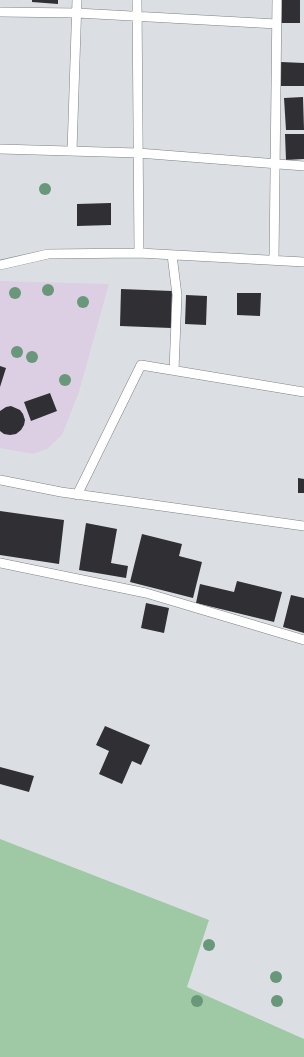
<!DOCTYPE html>
<style>
body{margin:0}
canvas{display:block;background:#dbdfe3}
</style>
<canvas width="304" height="1057"></canvas>
<script>
const context = document.querySelector('canvas').getContext('2d');
context.lineJoin = 'round';
function paint(path, color) {
  context.fillStyle = color;
  context.fill(path, 'evenodd');
}
function stroke(path, color, width, dash) {
  context.strokeStyle = color;
  context.lineWidth = width;
  context.lineCap = dash ? 'butt' : 'round';
  context.setLineDash(dash || []);
  context.stroke(path);
}
const industrial = new Path2D(`
 M0 281 109 284 79 392 62 435 47 449 33 454 0 448Z`);
const green = new Path2D(`
 M0 839 209 920 187 987 304 1039V1057H0Z`);
const building = new Path2D(`
 M32 0H58V4L32 2Z
 M282 0H300V23H281Z
 M281 62 304 63V86H281Z
 M303 97 304 130H286L284 98Z
 M285 134H304V159L286 160Z
 M111 203V225L77 226V204Z
 M121 289 172 291 171 328 120 326Z
 M237 293H261L260 316 237 315Z
 M186 295 207 296 206 325 185 324Z
 M0 366 6 368 0 387Z
 M50 393 57 411 31 421 24 402Z
 M11 406 20 410 23 414 25 420 24 425 21 430 16 434 10 435 4 434 0 431V411L6 407Z
 M298 478 304 479V493H298Z
 M0 511 64 520 59 564 0 555Z
 M86 523 117 529 111 563 128 566 126 578 79 570Z
 M142 534 182 544 179 556 202 562 193 598 130 582Z
 M237 581 282 592 274 622 196 603 200 584 234 592Z
 M291 595 304 598V633L283 627Z
 M146 603 169 608 164 633 141 628Z
 M105 726 150 745 141 765 132 761 122 784 99 774 109 751 96 745Z
 M0 767 34 776 29 792 0 784Z`);
const lane = new Path2D(`
 M137 0 139 253
 M0 12 77 13 277 24
 M0 149 138 153 304 166
 M72 151 77 0
 M172 255 177 295 174 370
 M274 260 277 0
 M0 265 48 254 139 253 304 262
 M0 480 61 492 304 526
 M77 495 141 365 304 392
 M0 563 146 593 304 640`);
const trees = [
 [45,189],
 [48,290],
 [15,293],
 [83,302],
 [17,352],
 [32,357],
 [65,380],
 [209,945],
 [276,977],
 [197,1001],
 [277,1001]
];
paint(industrial, '#dccfe3');
paint(green, '#9fc9a4');
paint(building, '#302f33');
stroke(lane, '#7d8184', 10);
stroke(lane, '#fff', 9);
context.fillStyle = '#69977a';
for (const [x, y] of trees) {
  context.beginPath();
  context.arc(x, y, 6, 0, 2 * Math.PI);
  context.fill();
}
</script>
